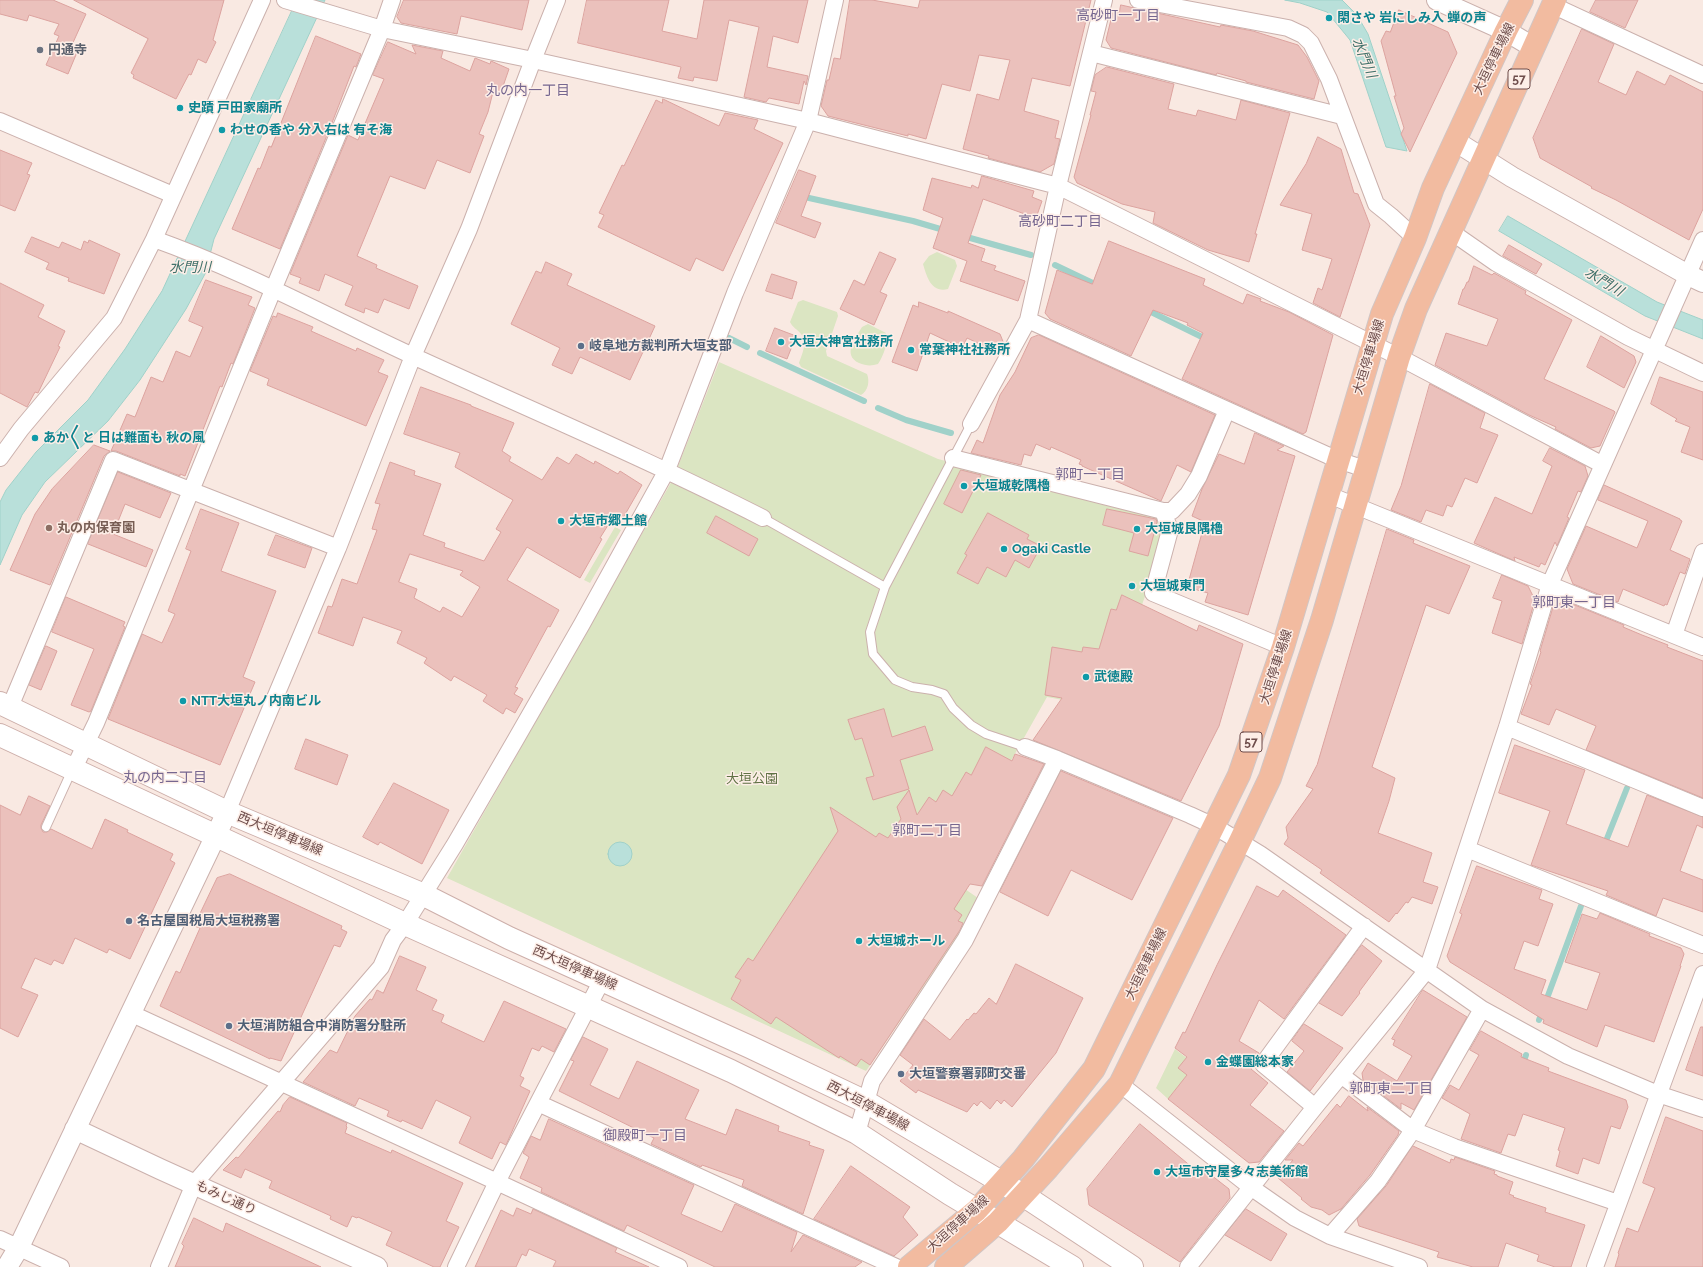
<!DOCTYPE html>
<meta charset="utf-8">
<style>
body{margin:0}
canvas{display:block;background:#f9e9e2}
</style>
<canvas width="1703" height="1267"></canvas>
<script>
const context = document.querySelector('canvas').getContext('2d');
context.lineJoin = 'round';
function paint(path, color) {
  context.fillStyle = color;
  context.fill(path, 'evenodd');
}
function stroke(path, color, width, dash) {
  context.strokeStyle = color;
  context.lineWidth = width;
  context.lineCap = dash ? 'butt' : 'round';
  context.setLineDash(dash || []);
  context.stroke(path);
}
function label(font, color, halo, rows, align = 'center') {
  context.font = font + ' Raleway,"Noto Sans JP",sans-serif';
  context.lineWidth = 3;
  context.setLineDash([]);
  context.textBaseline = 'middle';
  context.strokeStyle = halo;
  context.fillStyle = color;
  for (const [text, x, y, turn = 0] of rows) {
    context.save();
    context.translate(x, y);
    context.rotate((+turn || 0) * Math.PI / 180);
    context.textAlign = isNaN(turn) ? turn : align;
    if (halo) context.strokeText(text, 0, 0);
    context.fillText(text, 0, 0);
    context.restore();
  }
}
const green = new Path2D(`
 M937 252 955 260 957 266 948 289C931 293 927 277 923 264L929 256Z
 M803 300 837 312 838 316 826 351 827 356 867 374C870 381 868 391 861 395L801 367 799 363C802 354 808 342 801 334 797 329 793 328 790 322L798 302Z
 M868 324 886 333C889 341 883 357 878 364 872 366 866 366 859 363 842 355 855 338 862 327Z
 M719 362 938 459 1157 515 1165 524 1163 543 1125 655 1122 711 1047 697 946 876 978 898 955 940 866 1071 447 878 673 479Z
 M615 527 621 530 590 583 584 580Z
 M1175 1049 1196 1065 1168 1099 1156 1088Z`);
const water = new Path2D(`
 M297 0H325L214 239 205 274 186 309 140 380 108 421 45 482 22 515 0 565V502L6 490 36 452 88 400 125 349 162 291Z
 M1285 0H1342L1357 15 1368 34 1407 151 1386 147 1350 40 1327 12 1300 3Z
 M1508 216 1657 302 1703 320V339L1645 316 1499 231Z
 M608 854a12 12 0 1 1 24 0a12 12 0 1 1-24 0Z`);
const stream = new Path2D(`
 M800 196 913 221 947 231
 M963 236 1031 255
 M1055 265 1099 286
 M1145 309 1208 340
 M729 338 747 347
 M760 353 864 401
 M878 408 906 420 951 433
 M1604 846 1627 788
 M1539 1020 1581 906
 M1522 1066 1526 1055`);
const building = new Path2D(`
 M0 0H53L86 14 71 47 78 50 68 74 46 65 59 36 54 34 59 24 29 15 27 21 0 14Z
 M74 0H224L213 40 216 42 206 63 198 59 191 75 189 74 176 99 133 78 134 75 131 73 148 39Z
 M404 0H529L522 30 461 16 457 34 401 23 397 17Z
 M587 0H669L662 31 697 39 704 0H808L798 43 773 36 767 67 808 76 806 85 804 81 799 104 769 98 766 102 744 97 759 27 729 20 717 81 694 77 693 81 678 78 681 67 578 43Z
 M850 0H872L918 8 920 0H1091L1070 86 1032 78 1024 111 1059 121 1055 138 1060 139 1054 164 1040 172 988 158 989 156 963 149 977 94 999 100 1010 60 979 55 970 91 942 84 926 139 908 134V136L828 116 821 106 827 80H829L834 58 840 59Z
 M1596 0H1638L1625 28 1590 12Z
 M1121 5 1220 27 1221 25 1253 31 1298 45 1307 57 1319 81 1314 99 1246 82V81L1217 73 1216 75 1111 48 1106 40 1113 11 1119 12Z
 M1399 10 1448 32 1457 53 1410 152 1401 134 1404 128 1394 96H1396L1381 41 1386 31 1390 32Z
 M1582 29 1614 44 1598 82 1626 95 1637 71 1665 85 1670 75 1703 92V209L1689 240 1616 200 1591 188 1592 187 1540 158 1533 138Z
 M316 36 361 54 356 67 354 66 330 128 280 249 232 229 258 168 260 169 269 146 271 147Z
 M388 42 416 54 412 45 443 51 441 58 470 71 475 58 490 64 491 61 509 69 500 95 493 92 488 112 479 134 484 136 470 173 437 160 425 189 390 176 357 256 377 265 376 268 418 286 409 309 384 299 378 313 365 308 364 313 345 305 353 286 325 274 319 291 299 283 301 278 290 274 348 135 358 140 384 79 373 75Z
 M1107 67 1174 84 1168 109 1196 116 1198 110 1236 120 1241 100 1290 113 1255 234H1257L1249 262 1208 250 1153 223 1155 212 1122 204 1077 183 1074 177 1091 115H1090L1096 92 1091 91 1095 75Z
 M663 99 719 126 725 113 758 120 754 129 783 143 723 271 696 258 690 271 598 227 604 215 599 213 622 165 624 166 656 100 662 103Z
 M1318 137 1341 149 1354 193 1358 194 1370 225 1340 317 1313 303 1318 288 1322 290 1332 259 1302 250 1312 214 1280 205 1306 164Z
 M0 150 32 163 27 174 30 175 15 211 0 205Z
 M799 170 816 176 801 216 821 223 815 238 776 223Z
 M982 176 1034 191 1032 197 1042 201 1036 218 983 199 968 243 985 249 981 261 996 266 994 270 1025 281 1018 301 960 281 967 261 933 248 943 218 923 210 932 178 971 188 972 185 978 188Z
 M32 237 59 248 62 242 81 250 84 241 88 243 89 240 120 254 104 294 68 281 69 278 46 269 49 263 25 252Z
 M1109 241 1205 279 1203 285 1243 304 1247 294 1261 299 1260 301 1289 312 1333 335 1306 432 1303 434 1182 379 1203 333 1187 325 1188 323 1153 310 1131 356 1050 319 1045 313 1057 270 1092 284Z
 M1509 245 1542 264 1536 274 1503 256Z
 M880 252 896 259 880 292 887 295 874 325 840 309 854 280 864 285Z
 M546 262 572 274 567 285 655 326 630 380 580 357 572 374 552 365 560 348 511 324 536 271 541 273Z
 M1474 266 1492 275 1494 273 1526 291 1525 294 1572 320 1544 379 1614 411 1615 412 1600 446 1591 448 1555 429 1556 427 1529 415 1435 365 1446 333 1487 346 1498 319 1458 304 1463 289H1464L1467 282H1468Z
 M772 274 797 282 792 299 766 291Z
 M206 280 252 297 248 305 255 308 233 364 231 363 222 387 220 386 185 476 180 474V476L116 451H111L127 414 135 417 151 377 163 382 176 351 190 357 203 327 189 321Z
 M0 283 44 305 38 317 65 331 58 346 60 347 38 393 35 392 27 407 0 393Z
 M919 302 948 313V311L1000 334 1004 344 999 353 967 338 962 348 930 333 917 371 892 362 913 305 918 307Z
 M278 313 313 327 311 331 356 351 357 348 384 360 378 372 388 376 366 426 267 385 269 379 250 371 273 316 276 317Z
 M775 328 796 336 787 359 766 351Z
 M1039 335 1215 415 1191 472 1177 465 1161 501 1082 466V465L1079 464 1081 460 1051 447 1050 450 1036 444 1031 456 1024 454 1021 465 971 453 977 440 983 443 1000 395 1015 372 1031 338Z
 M1601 336 1634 356 1636 362 1624 388 1587 367Z
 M1660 377 1703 392V460L1681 452 1690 427 1675 421 1677 419 1651 404Z
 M1430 384 1485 413 1480 428 1498 435 1477 483 1465 478 1452 507 1447 505 1443 516 1426 510 1421 522 1391 510 1401 486Z
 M421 387 471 405V406L514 423 502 451 511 457 509 461 542 480 557 457 569 464 576 454 594 464 595 461 618 474 620 471 642 485 623 518 615 514 600 538 602 539 580 578 527 547 507 580 559 610 550 627 548 626 515 687 518 688 514 694 523 699 515 713 506 708 503 714 483 701 487 695 454 676 451 681 424 663 427 658 397 643 402 631 363 617 353 646 318 633 328 606 332 607 342 579 357 584 377 530 372 529 380 504 375 503 390 462 415 471 414 475 441 484 423 535 445 543 444 547 484 561 501 532 496 529 513 500 455 467 460 453 404 434ZM410 554 463 571 460 575 480 587 462 617 443 607 440 612 414 598 417 589 399 582Z
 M1255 433 1284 446 1277 450 1295 456 1248 615 1205 602 1208 593 1187 587 1205 522 1192 516 1202 489 1219 454 1244 464Z
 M94 445 110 451 104 456 50 585 10 570 35 514 52 489Z
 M1550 448 1585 466 1588 476 1581 492 1578 491 1567 517 1569 518 1557 546 1555 542 1545 565 1541 563 1539 567 1514 557 1515 561 1474 543 1495 497 1532 514 1552 466 1543 461Z
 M961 470 981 475 962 513 944 504Z
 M118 472 171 493 160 518 125 504 113 534 153 550 146 567 88 544Z
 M1604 485 1680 519V520L1682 521 1670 550 1690 559 1685 574 1680 572 1667 605 1665 604 1664 606 1623 589 1618 602 1573 584 1567 569 1586 526 1637 548 1648 521 1598 500Z
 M201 509 239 523 221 571 276 591 243 677 255 682 220 765 108 719 142 634 162 643 175 614 168 611 191 551 186 549Z
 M1107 509 1156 519 1157 522 1148 556 1129 551 1134 533 1103 525Z
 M988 513 1029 535 1027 539 1041 546 1029 568 1015 560 1006 577 987 567 978 584 957 573 967 555 965 554Z
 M716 516 758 539 749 556 707 533Z
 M1387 529 1414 540 1413 543 1470 566 1449 614 1426 605 1372 767 1395 778 1389 801 1378 833 1432 853 1423 882 1438 887 1432 904 1412 897 1408 903 1406 902 1397 914 1396 913 1389 922 1320 873 1322 870 1284 844 1288 838 1286 827 1313 789 1306 786 1317 765Z
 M276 535 312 548 305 568 268 555Z
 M1502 575 1528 586 1535 600 1522 644 1492 633 1502 601 1493 598Z
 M1122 595 1197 631 1199 625 1243 644 1219 726 1181 801 1033 740 1062 698 1045 695 1052 647 1082 652 1083 647 1099 649 1111 609 1116 610Z
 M66 597 125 622 123 626 125 627 91 711 89 712 71 705 94 649 52 632Z
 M1565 601 1624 625 1623 627 1642 635 1668 645 1667 647 1703 661V798L1586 750 1596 726 1556 709 1549 725 1521 714 1532 685 1530 684 1541 652 1540 651 1553 607Z
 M46 646 57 651 41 690 29 685Z
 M884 709 892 737 925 726 933 750 900 760 909 789 873 800 866 778 874 776 862 738 855 740 848 720Z
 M306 739 348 755 337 785 295 769Z
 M1515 745 1585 770 1566 824 1628 847 1647 795 1703 817V828L1697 825 1680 871 1703 880V912L1663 898 1656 916 1606 895 1608 891 1531 865 1550 811 1499 793Z
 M986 747 1012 761 1015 754 1044 764 982 886 970 884 954 909 962 915 958 921 963 923 960 930 870 1065 861 1059 856 1066 840 1056 839 1058 776 1017 771 1024 731 999 741 980 735 977 748 958 753 961 838 831 830 807 876 837 879 833 888 838 901 819 897 807 909 790 917 815 929 797 936 802 943 790 952 796 966 772 971 775Z
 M1061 771 1173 818 1132 900 1071 870 1048 916 1000 892Z
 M394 783 449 810 422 864 380 842 378 845 363 837Z
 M29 796 50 806 41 825V828L43 832H47L51 829 92 849 105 819 128 830 127 832 173 854 170 860 175 863 130 959 109 949 107 953 75 938 63 964 54 960 51 965 35 958 21 988 38 995 18 1037 0 1028V805L20 815Z
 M1477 866 1542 890 1539 899 1553 904 1538 946 1524 941 1514 969 1546 980 1541 994 1587 1010 1600 973 1565 962 1582 914 1597 919 1600 913 1650 934 1649 936 1681 948 1684 954 1680 966H1681L1654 1042 1605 1025 1597 1047 1543 1023 1544 1020 1450 962 1447 956 1462 914 1460 913Z
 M230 874 342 926 341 929 347 932 340 947 334 945 281 1061 270 1058V1059L160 1006 176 971 180 973 200 928 194 926 217 878Z
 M1257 886 1278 897 1283 890 1346 935 1284 1019 1259 1000 1239 1041 1259 1053 1251 1069 1268 1083 1250 1105 1284 1131 1259 1162 1249 1163 1168 1099 1187 1075 1178 1068 1187 1057 1175 1048 1183 1032 1185 1033 1217 965Z
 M1362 945 1382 961 1359 992 1360 993 1342 1016 1319 1003Z
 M400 956 426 967 416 990 437 1000 432 1010 444 1015 441 1022 484 1042 504 1001 566 1029 554 1052 542 1046 539 1051 532 1048 520 1076 524 1078 520 1086 530 1091 506 1145 500 1142 492 1159 459 1143 471 1117 436 1100 422 1129 402 1120 401 1122 387 1116 389 1111 359 1098 355 1106 303 1082 330 1050 337 1053 355 1016 370 999 372 1000 377 990 383 993Z
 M1016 964 1083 998 1056 1053 1012 1107 1004 1100 1001 1104 997 1100 990 1109 981 1101 977 1106 974 1103 967 1112 918 1090 916 1093 900 1081 913 1065 900 1055 924 1019 950 1040 967 1019 968 1020 974 1013 976 1014 989 998 996 1004Z
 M1423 990 1467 1017 1414 1110 1401 1103V1109L1363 1080 1362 1073 1368 1063 1397 1081 1412 1056 1393 1045 1395 1040 1392 1039Z
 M1304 1024 1343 1048 1310 1091 1287 1072 1304 1051 1292 1041Z
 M1701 1027H1703V1076L1686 1070Z
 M1481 1031 1522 1054 1521 1057 1549 1068 1548 1071 1626 1100 1628 1107 1620 1129 1611 1126 1599 1164 1583 1158 1578 1174 1556 1166 1560 1151 1558 1150 1565 1128 1523 1114 1515 1136 1508 1134 1501 1153 1461 1139 1470 1114 1442 1098 1450 1085 1459 1090 1479 1055 1470 1050Z
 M583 1037 608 1049 590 1085 604 1092 619 1099 637 1061 699 1090 685 1119 726 1135 736 1109 779 1126 778 1131 810 1142 809 1145 824 1150 803 1214 742 1186 744 1180 702 1165 701 1167 651 1144 654 1138 559 1091 574 1061 571 1060Z
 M1349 1096 1368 1111 1367 1107 1399 1131 1398 1135 1370 1175 1341 1209 1329 1215 1322 1210 1311 1207 1301 1199 1302 1198 1278 1178 1293 1160H1285L1299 1143 1303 1146 1337 1104 1340 1107Z
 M290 1097 347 1123 346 1126 347 1127 345 1133 391 1153 392 1150 463 1183 446 1221 459 1227 440 1267H434L386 1245 392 1232 358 1217 357 1218 352 1216 347 1227 330 1219 331 1216 269 1188 272 1181 245 1169 241 1178 223 1170 236 1157 238 1158 278 1111 280 1112 283 1105Z
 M1666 1117 1703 1131V1267H1615L1619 1254 1618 1253 1627 1228 1638 1232 1655 1188 1643 1183Z
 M549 1119 694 1185 681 1214 722 1232 735 1204 797 1232 791 1252 803 1235 862 1262 855 1267H715L627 1225 624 1231 541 1192 542 1188 520 1178 529 1157 523 1153 531 1136 540 1140Z
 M1140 1124 1193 1168 1197 1164 1229 1189 1230 1198 1180 1262 1089 1205 1087 1189Z
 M1413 1146 1450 1163 1451 1159 1454 1160 1455 1157 1495 1171 1494 1174 1497 1175V1176L1513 1182 1509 1194 1514 1196 1513 1197 1546 1208 1545 1212 1585 1225 1571 1267H1555L1537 1261 1539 1255 1506 1243 1498 1267H1473L1437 1257 1439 1252 1359 1226 1357 1219 1386 1186Z
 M851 1166 910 1207 903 1217 918 1235 894 1256 814 1219Z
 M517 1208 531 1214 533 1209 617 1248 615 1252 649 1267H553L556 1261 529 1249 526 1256 522 1254 516 1267H475L501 1210 513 1216Z
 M1246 1209 1287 1234 1271 1261 1225 1235Z
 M194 1218 223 1232 226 1223 321 1267H175L184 1246 182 1244Z`);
const service = new Path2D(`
 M971 424 885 587 870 632 873 654 895 680 912 687 932 690 944 694 953 708 971 725 986 734 1025 747
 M763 518 885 587
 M46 827 72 770`);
const minor = new Path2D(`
 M285 0 382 29 533 60 808 121 1058 186 1399 357 1603 465
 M1138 0 1288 28 1303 35 1311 43 1329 79 1376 204 1391 216 1415 238
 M1552 5 1703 75
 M1091 53 1342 116
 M0 121 173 195
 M1450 231 1496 263 1628 337 1703 373
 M154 239C244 271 328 317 415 357 531 410 649 460 763 518
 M1028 320 1338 460 1365 469
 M971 424 1028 320 1058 186 1104 0
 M0 458 21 429 114 318 154 239 262 0
 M953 458 1163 511 1170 530 1153 593 1283 647
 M1329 495 1703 647
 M1163 511H1172L1188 494 1199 476 1227 410
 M1674 635 1703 552
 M10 707 113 460 338 548
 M1507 727 1703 808
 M1025 747 1057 759 1190 815 1214 826 1260 854 1482 1009 1568 1056 1658 1094 1703 1109
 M73 770 96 723 273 290 382 29 392 0
 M227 812 338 548 413 356 469 229 533 60 557 0
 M1467 849 1703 945
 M130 1013 497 1182 679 1267
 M1341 1075 1413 1130 1454 1147 1618 1203
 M1120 1084 1252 1188 1295 1218 1330 1236 1419 1267
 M538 1103 896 1267
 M1315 1107 1263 1064 1364 926
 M857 1133 872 1081 965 940 1057 759
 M1330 1236 1378 1181 1413 1130 1482 1009
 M0 1239 61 1267
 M159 1267 194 1184 381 967 393 940 405 924 455 844 516 739 582 624 667 470 735 293 808 121 835 0
 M456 1267 497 1182 602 980
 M1188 1267 1315 1107 1427 970 1507 727 1550 584 1703 240
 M1595 1267 1703 974`);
const tertiary = new Path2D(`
 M1437 0 1506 31 1533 47
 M1455 141 1512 177 1688 275 1703 282
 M75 1129 160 1169 377 1267
 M7 1267 19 1247 227 812`);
const secondary = new Path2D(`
 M0 703 227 812 424 895 509 938 750 1047 866 1102 1023 1195 1132 1267
 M0 735 405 924 731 1071 857 1133 950 1194 1072 1267`);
const primary = new Path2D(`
 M909 1267 977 1210 1023 1159 1094 1069 1239 775 1283 647 1382 314 1415 238 1433 188 1506 31 1522 0
 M946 1267 998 1222 1048 1168 1120 1084 1240 841 1270 778 1322 620 1399 357 1416 309 1555 0`);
const markers = [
 [1329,18,4,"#0f9aa8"],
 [40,50,4,"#6b7280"],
 [180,108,4,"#0f9aa8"],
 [222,130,4,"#0f9aa8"],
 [781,342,4,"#0f9aa8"],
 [581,346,4,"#5c6f8a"],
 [911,350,4,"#0f9aa8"],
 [35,438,4,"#0f9aa8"],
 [964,486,4,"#0f9aa8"],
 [561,521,4,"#0f9aa8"],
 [49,528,4,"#8d6e63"],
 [1137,529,4,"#0f9aa8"],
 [1004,549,4,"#0f9aa8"],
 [1132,586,4,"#0f9aa8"],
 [1086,677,4,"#0f9aa8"],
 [183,701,4,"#0f9aa8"],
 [129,921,4,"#5c6f8a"],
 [859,941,4,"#0f9aa8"],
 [229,1026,4,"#5c6f8a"],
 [1208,1062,4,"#0f9aa8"],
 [901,1074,4,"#5c6f8a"],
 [1157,1172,4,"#0f9aa8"]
];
const shields = [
 [1519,79,22],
 [1251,742,22]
];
const shieldNames = [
 ["57",1519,79],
 ["57",1251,742]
];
const cultureNames = [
 ["閑さや 岩にしみ入 蝉の声",1337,18],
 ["史蹟 戸田家廟所",188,108],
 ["わせの香や 分入右は 有そ海",230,130],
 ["大垣大神宮社務所",789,342],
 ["常葉神社社務所",919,350],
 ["あか〱と 日は難面も 秋の風",43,438],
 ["大垣城乾隅櫓",972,486],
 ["大垣市郷土館",569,521],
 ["大垣城艮隅櫓",1145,529],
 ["Ogaki Castle",1012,549],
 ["大垣城東門",1140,586],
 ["武徳殿",1094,677],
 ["NTT大垣丸ノ内南ビル",191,701],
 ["大垣城ホール",867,941],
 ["金蝶園総本家",1216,1062],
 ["大垣市守屋多々志美術館",1165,1172]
];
const worshipNames = [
 ["円通寺",48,50]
];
const streetNames = [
 ["大垣停車場線",1494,59,-64],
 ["大垣停車場線",1369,357,-73],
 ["大垣停車場線",1276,667,-72],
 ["西大垣停車場線",280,834,23],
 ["大垣停車場線",1146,964,-64],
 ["西大垣停車場線",575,968,24],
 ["西大垣停車場線",868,1106,28],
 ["もみじ通り",226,1198,24],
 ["大垣停車場線",958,1224,-42]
];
const serviceNames = [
 ["岐阜地方裁判所大垣支部",589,346],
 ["名古屋国税局大垣税務署",137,921],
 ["大垣消防組合中消防署分駐所",237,1026],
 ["大垣警察署郭町交番",909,1074]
];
const educationNames = [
 ["丸の内保育園",57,528]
];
const parkNames = [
 ["大垣公園",752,779]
];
const neighbourhoodNames = [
 ["高砂町一丁目",1118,16],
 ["丸の内一丁目",528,91],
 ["高砂町二丁目",1060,222],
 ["郭町一丁目",1090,475],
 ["郭町東一丁目",1574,603],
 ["丸の内二丁目",165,778],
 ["郭町二丁目",927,831],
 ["郭町東二丁目",1391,1089],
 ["御殿町一丁目",645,1136]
];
const waterNames = [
 ["水門川",1364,58,68],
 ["水門川",190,268],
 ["水門川",1604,282,31]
];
paint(green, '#dbe5c2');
paint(water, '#b9e0da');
stroke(water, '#a0d1c9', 1);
stroke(stream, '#a0d1c9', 6);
paint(building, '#ebc1bc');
stroke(building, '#dca39f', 1);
stroke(service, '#cbb1ad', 10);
stroke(minor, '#cbb1ad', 18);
stroke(tertiary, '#cbb1ad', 22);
stroke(secondary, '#cdafaa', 24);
stroke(primary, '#d1c6c5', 24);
stroke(service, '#fff', 8);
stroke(minor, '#fff', 16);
stroke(tertiary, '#fff', 20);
stroke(secondary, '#fff', 22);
stroke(primary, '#f2bba0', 22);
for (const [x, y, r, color] of markers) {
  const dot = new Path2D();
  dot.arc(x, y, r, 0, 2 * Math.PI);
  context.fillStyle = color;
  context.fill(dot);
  stroke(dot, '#fdeee7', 1.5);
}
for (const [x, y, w] of shields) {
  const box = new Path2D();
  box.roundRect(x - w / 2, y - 10, w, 20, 3);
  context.fillStyle = '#fdeee7';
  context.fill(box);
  stroke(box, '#6e4d4b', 1);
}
label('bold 12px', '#6e4d4b', null, shieldNames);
label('bold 13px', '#0d838f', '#fdeee7', cultureNames, 'left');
label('bold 13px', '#5b616d', '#fdeee7', worshipNames, 'left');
label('13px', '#6e4d4b', '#fdeee7', streetNames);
label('bold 13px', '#4e5e75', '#fdeee7', serviceNames, 'left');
label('bold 13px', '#785e54', '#fdeee7', educationNames, 'left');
label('13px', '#607245', '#fdeee7', parkNames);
label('14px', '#766790', '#fdeee7', neighbourhoodNames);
label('italic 14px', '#41726b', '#fdeee7', waterNames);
</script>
